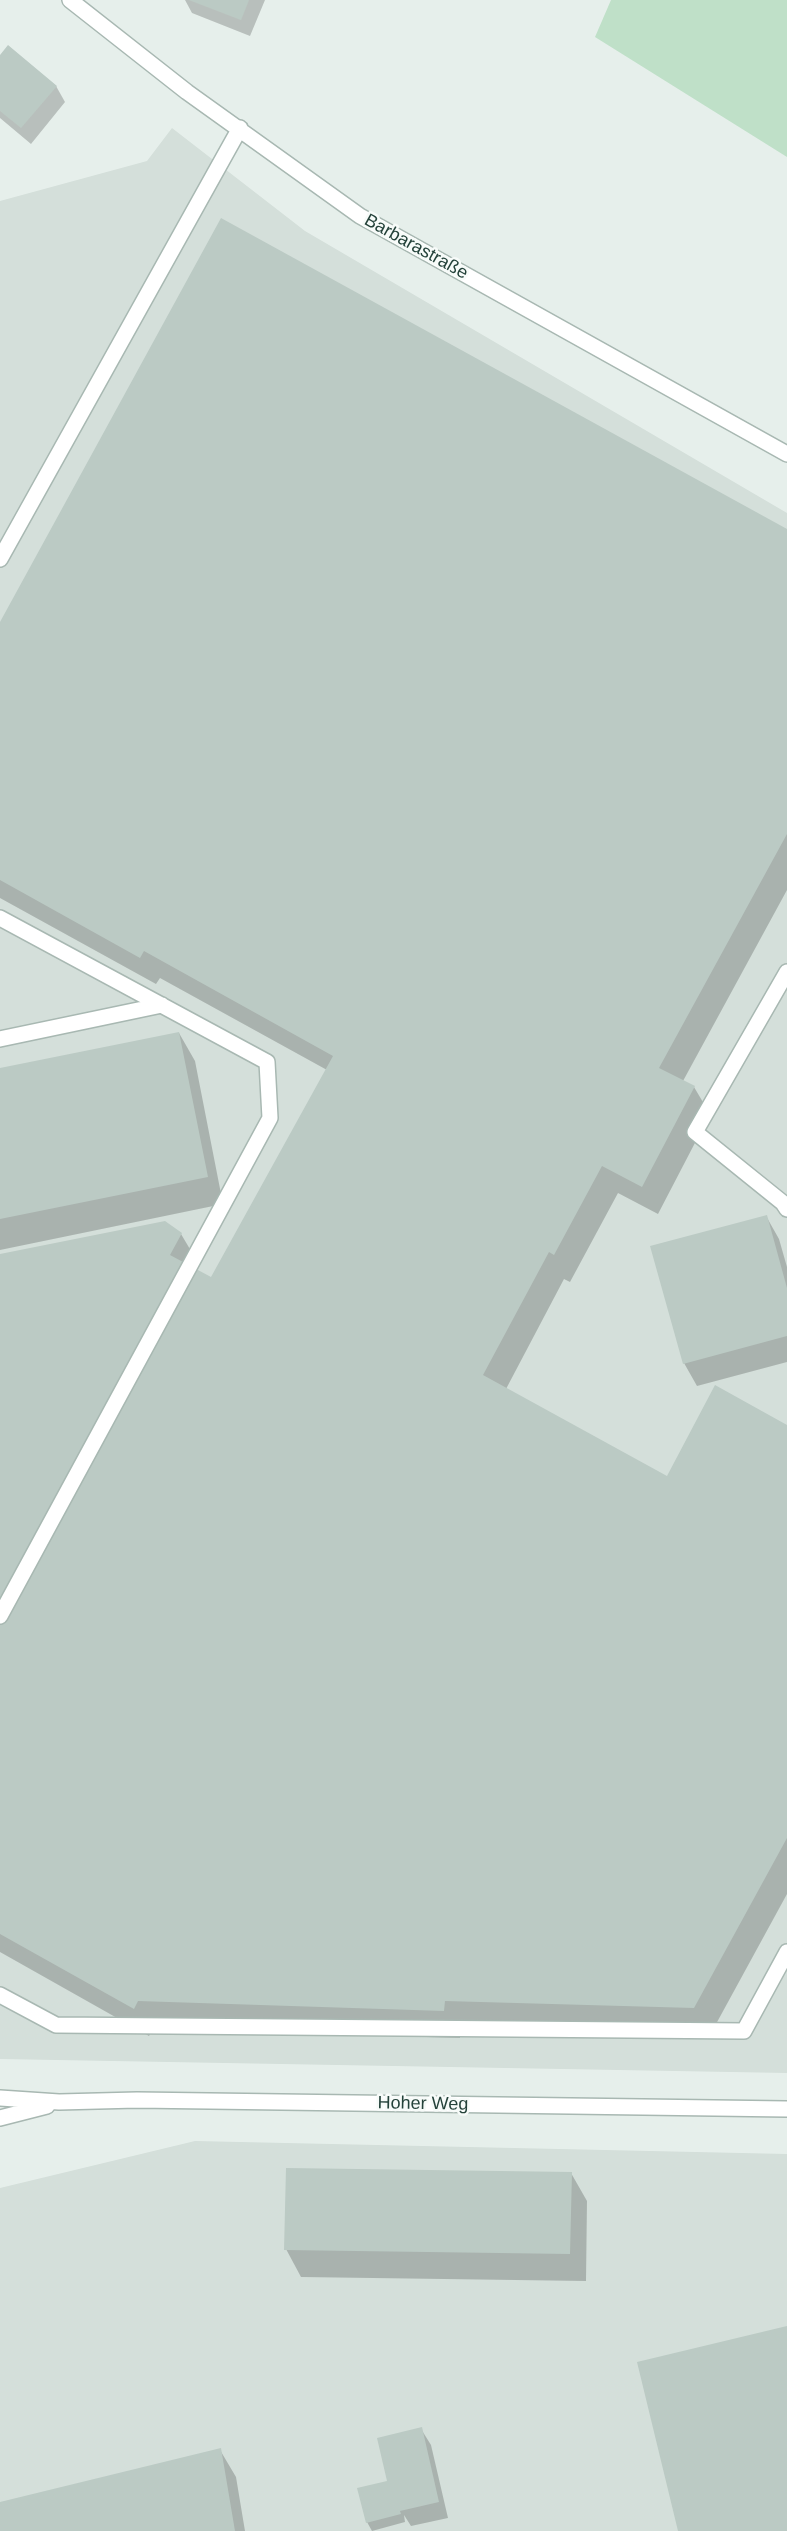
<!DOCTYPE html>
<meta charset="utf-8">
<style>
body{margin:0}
canvas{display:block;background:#e6efeb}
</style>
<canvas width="787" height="2531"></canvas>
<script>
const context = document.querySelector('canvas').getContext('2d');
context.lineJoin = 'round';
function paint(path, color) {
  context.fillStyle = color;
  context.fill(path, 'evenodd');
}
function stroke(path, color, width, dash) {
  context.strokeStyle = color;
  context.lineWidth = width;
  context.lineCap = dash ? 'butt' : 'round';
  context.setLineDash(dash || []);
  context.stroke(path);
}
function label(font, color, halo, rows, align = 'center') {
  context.font = font + ' Helvetica,sans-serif';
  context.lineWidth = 5;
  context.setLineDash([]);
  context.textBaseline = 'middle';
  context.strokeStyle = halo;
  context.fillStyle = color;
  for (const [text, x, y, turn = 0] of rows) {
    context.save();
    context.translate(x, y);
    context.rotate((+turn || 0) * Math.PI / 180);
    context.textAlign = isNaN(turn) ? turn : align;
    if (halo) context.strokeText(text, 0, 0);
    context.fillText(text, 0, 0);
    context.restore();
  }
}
const built = new Path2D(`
 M172 128 305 231 787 513V2073L0 2059V201L147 161Z
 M195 2141 787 2154V2531H0V2188Z`);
const green = new Path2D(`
 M611 0H787V157L595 37Z`);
const shadow = new Path2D(`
 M185 0H265L250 36 192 13Z
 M0 57 56 86 65 102 31 144 0 118Z
 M787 531V890L683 1081 694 1087 710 1114 658 1214 618 1193 570 1282 564 1279 506 1389 667 1478 787 1427V1894L710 2035 460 2028V2038L153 2029 149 2036 0 1952V1255L181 1234 197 1261 193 1269 212 1279 327 1070 160 978 156 984 0 898V624Z
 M179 1033 195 1061 223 1204 0 1250V1069Z
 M766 1216 779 1239 787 1267V1362L697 1386 684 1363Z
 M571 2173 587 2201 586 2281 301 2277 286 2249Z
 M421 2429 431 2445 448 2518 411 2526 404 2515 405 2522 372 2531 367 2522Z
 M220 2450 236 2477 245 2531H0V2503Z`);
const building = new Path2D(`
 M189 0H249L241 20Z
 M8 45 57 86 21 128 0 111V55Z
 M221 218 787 529V834L659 1068 695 1086 642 1187 602 1166 554 1255 549 1252 483 1375 667 1476 715 1385 787 1425V1838L694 2008 445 2001 444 2011 138 2001 134 2009 0 1934V1254L165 1221 182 1233 170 1255 211 1277 333 1056 144 951 140 958 0 880V622Z
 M179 1032 208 1177 0 1219V1068Z
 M767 1215 787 1288V1336L683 1364 650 1246Z
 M286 2168 572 2172 570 2254 284 2250Z
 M787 2326V2531H678L637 2362Z
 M422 2427 439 2502 400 2511 401 2514 366 2523 357 2488 387 2481 377 2438Z
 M221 2448 235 2531H0V2502Z`);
const minor = new Path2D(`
 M70 0 187 92 360 216 787 454
 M0 559 240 128
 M0 918 267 1062 270 1118 0 1616
 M787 972 695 1132 783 1203 787 1209
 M0 1039 162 1005
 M0 1995 56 2025 744 2031 787 1952
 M0 2098 59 2102 137 2100 787 2109
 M0 2118 47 2106`);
const streetNames = [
 ["Barbarastraße",416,247,29],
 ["Hoher Weg",423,2104,1]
];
paint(built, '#d4dfda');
paint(green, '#bfe0c8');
paint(shadow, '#0003');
paint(building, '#bbcac4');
stroke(minor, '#a8b8b2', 18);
stroke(minor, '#fff', 15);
label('18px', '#24423a', '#f7fbf9', streetNames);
</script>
